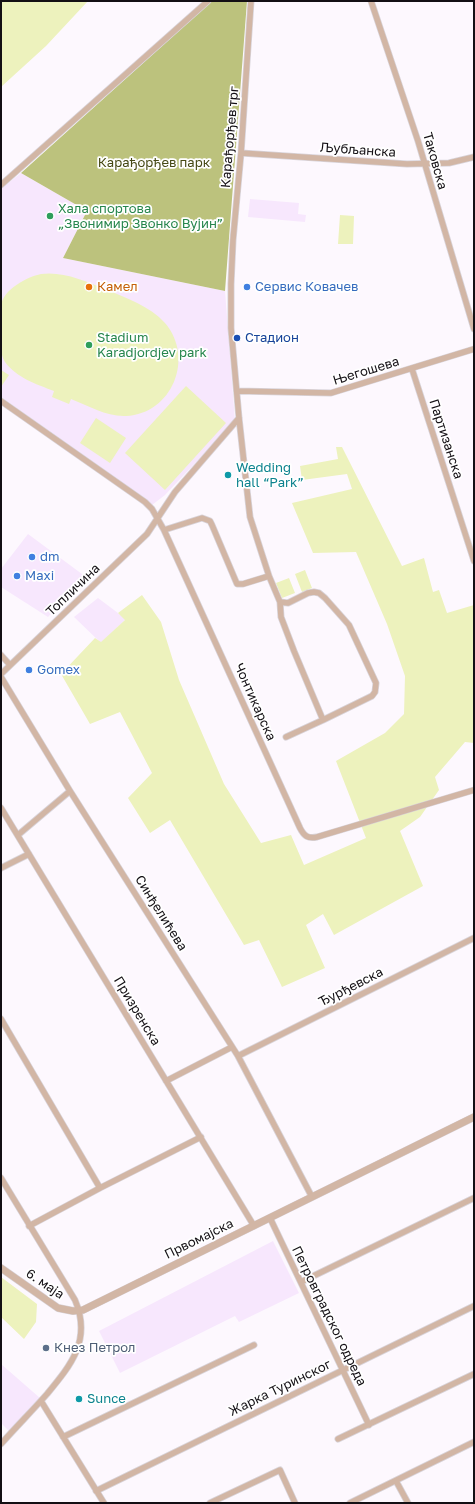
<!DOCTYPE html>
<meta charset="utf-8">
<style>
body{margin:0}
#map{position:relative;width:475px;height:1504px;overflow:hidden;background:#fdf8fe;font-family:"Golos Text",sans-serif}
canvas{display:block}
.frame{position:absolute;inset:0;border:2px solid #130f14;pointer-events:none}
</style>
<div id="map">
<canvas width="475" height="1504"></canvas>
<div class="frame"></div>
</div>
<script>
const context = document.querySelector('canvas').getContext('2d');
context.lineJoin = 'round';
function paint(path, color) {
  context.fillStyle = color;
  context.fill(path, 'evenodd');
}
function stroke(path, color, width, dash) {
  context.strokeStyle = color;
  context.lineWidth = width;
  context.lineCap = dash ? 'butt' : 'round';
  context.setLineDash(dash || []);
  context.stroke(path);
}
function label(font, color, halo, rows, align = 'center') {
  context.font = font + ' "Golos Text",sans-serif';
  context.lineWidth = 3.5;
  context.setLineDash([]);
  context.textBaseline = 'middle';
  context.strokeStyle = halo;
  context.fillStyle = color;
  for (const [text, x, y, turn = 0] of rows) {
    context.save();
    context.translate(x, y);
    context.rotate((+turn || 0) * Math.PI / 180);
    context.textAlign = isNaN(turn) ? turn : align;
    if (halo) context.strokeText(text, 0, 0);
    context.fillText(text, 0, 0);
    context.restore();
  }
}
const built = new Path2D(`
 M21 173 87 211 63 258 225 291 235 421 165 495 152 505 1 397V189Z
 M250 199 299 203 298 214 306 215 305 222 248 217Z
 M28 534 86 577 48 617 1 587V569Z
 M98 598 126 619 101 643 74 617Z
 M273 1241 299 1293 239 1322 235 1316 120 1373 99 1331Z
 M1 1364 40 1398 10 1432 1 1423Z`);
const green = new Path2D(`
 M1 1H88L46 46 1 87Z
 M340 215 354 216 353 244H338Z
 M41 274C63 271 85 281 105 289 126 298 150 306 165 323 195 358 172 414 126 416 107 417 89 406 71 399L69 404 52 397 54 391C36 384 17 378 5 362 0 354 1 345 1 335 1 326 0 314 1 305 4 289 27 277 41 274Z
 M1 370 9 375 1 387Z
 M186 386 226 423 165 490 125 453Z
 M96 418 126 438 110 463 80 443Z
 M336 447H342L402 566 424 558 433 592 439 590 447 613 474 605V743L465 742 435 777 439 790 420 817 400 831 423 886 334 935 323 914 306 925 325 968 282 987 259 940 244 945 170 820 150 833 128 798 152 773 120 712 90 724 61 674 95 638 101 642 125 620 118 613 142 595 161 622 179 680 224 784 261 843 291 835 304 865 366 838 336 761 385 733 404 714 405 676 387 624 356 552 313 553 292 503 352 489 347 474 302 480 300 466 338 459Z
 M305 570 312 588 302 592 295 574Z
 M289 578 295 593 282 598 276 583Z
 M1 1277 37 1304 36 1322 24 1339 1 1317Z`);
const forest = new Path2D(`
 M212 1H247L225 291 63 258 87 211 21 173Z`);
const minor = new Path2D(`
 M251 1 241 153 233 240 231 284V328L239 418 250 517 269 576 280 602 281 617 294 651 323 720 372 696 375 692 376 683 349 625 325 598 319 593 314 592 308 593 288 603 280 602
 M371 1 418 141 474 329
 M241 153 407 164 449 163 474 157
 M1 185 208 1
 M412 369 474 561
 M237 391 331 393 474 349
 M1 401 145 502 152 509 164 530 300 828C304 836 308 839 317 837L474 790
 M164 530 202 518 210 521 212 525 237 584H243L269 576
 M1 655 10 665
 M1 674 147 534 175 492 239 418
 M1 677 70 791 238 1056 312 1197
 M286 737 323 720
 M1 808 254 1226
 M18 835 70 791
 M1 868 29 854
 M1 1019 100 1188
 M238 1056 474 938
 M166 1081 232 1047
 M1 1178 75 1300C92 1340 71 1365 47 1394 32 1411 16 1427 1 1444
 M270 1218 369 1425
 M29 1226 100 1188 201 1137
 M301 1282 474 1198
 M41 1401 104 1503
 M63 1437 254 1345
 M338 1439 474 1374
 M396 1481 408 1503
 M96 1491 474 1306
 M210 1503 280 1470 295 1503
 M350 1503 474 1442`);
const tertiary = new Path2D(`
 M1 1268 58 1308 73 1311 83 1310 474 1117`);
const markers = [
 [50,216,4,"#2e9e5b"],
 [89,287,4,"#e8710a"],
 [247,287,4,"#3f7fe0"],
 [237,338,4,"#1a4fb4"],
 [89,345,4,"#2e9e5b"],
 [228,475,4,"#0f9aa8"],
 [32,557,4,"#3f7fe0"],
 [17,576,4,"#3f7fe0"],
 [29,670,4,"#3f7fe0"],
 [46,1348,4,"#5c6f8a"],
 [79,1399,4,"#0f9aa8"]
];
const streetNames = [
 ["Карађорђев трг",230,137,-85],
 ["Љубљанска",358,150,4],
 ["Таковска",435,161,74],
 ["Његошева",366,371,-17],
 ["Партизанска",446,439,72],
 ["Топличина",73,590,-44],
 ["Чонтикарска",255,702,66],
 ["Синђелићева",161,913,58],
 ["Ђурђевска",351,987,-27],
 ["Призренска",137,1011,59],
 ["Првомајска",199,1239,-26],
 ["6. маја",45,1284,34],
 ["Петровградског одреда",329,1316,64],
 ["Жарка Туринског",280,1388,-26]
];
const parkNames = [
 ["Карађорђев парк",154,163]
];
const leisureNames = [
 ["Хала спортова",58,209],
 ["„Звонимир Звонко Вујин”",58,224],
 ["Stadium",97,338],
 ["Karadjordjev park",97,353]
];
const foodNames = [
 ["Камел",97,287]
];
const shopNames = [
 ["Сервис Ковачев",255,287],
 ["dm",40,557],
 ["Maxi",25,576],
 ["Gomex",37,670]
];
const transitNames = [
 ["Стадион",245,338]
];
const cultureNames = [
 ["Wedding",236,468],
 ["hall “Park”",236,483],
 ["Sunce",87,1399]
];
const serviceNames = [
 ["Кнез Петрол",54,1348]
];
paint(built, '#f7e7fd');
paint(green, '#edf2bd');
paint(forest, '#bcc27d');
stroke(minor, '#d8d3d9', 7);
stroke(tertiary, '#d8d3d9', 8);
stroke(minor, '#d2b6a5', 5.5);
stroke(tertiary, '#d2b6a5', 7);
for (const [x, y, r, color] of markers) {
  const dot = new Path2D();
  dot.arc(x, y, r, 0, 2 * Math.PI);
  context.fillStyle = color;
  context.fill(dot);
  stroke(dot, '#fff', 1.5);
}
label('13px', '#130f14', '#fff', streetNames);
label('13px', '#464915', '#fff', parkNames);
label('13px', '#27864d', '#fff', leisureNames, 'left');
label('13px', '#c56008', '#fff', foodNames, 'left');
label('13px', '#366cbe', '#fff', shopNames, 'left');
label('13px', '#164399', '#fff', transitNames, 'left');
label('13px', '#0d838f', '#fff', cultureNames, 'left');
label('13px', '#4e5e75', '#fff', serviceNames, 'left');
</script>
